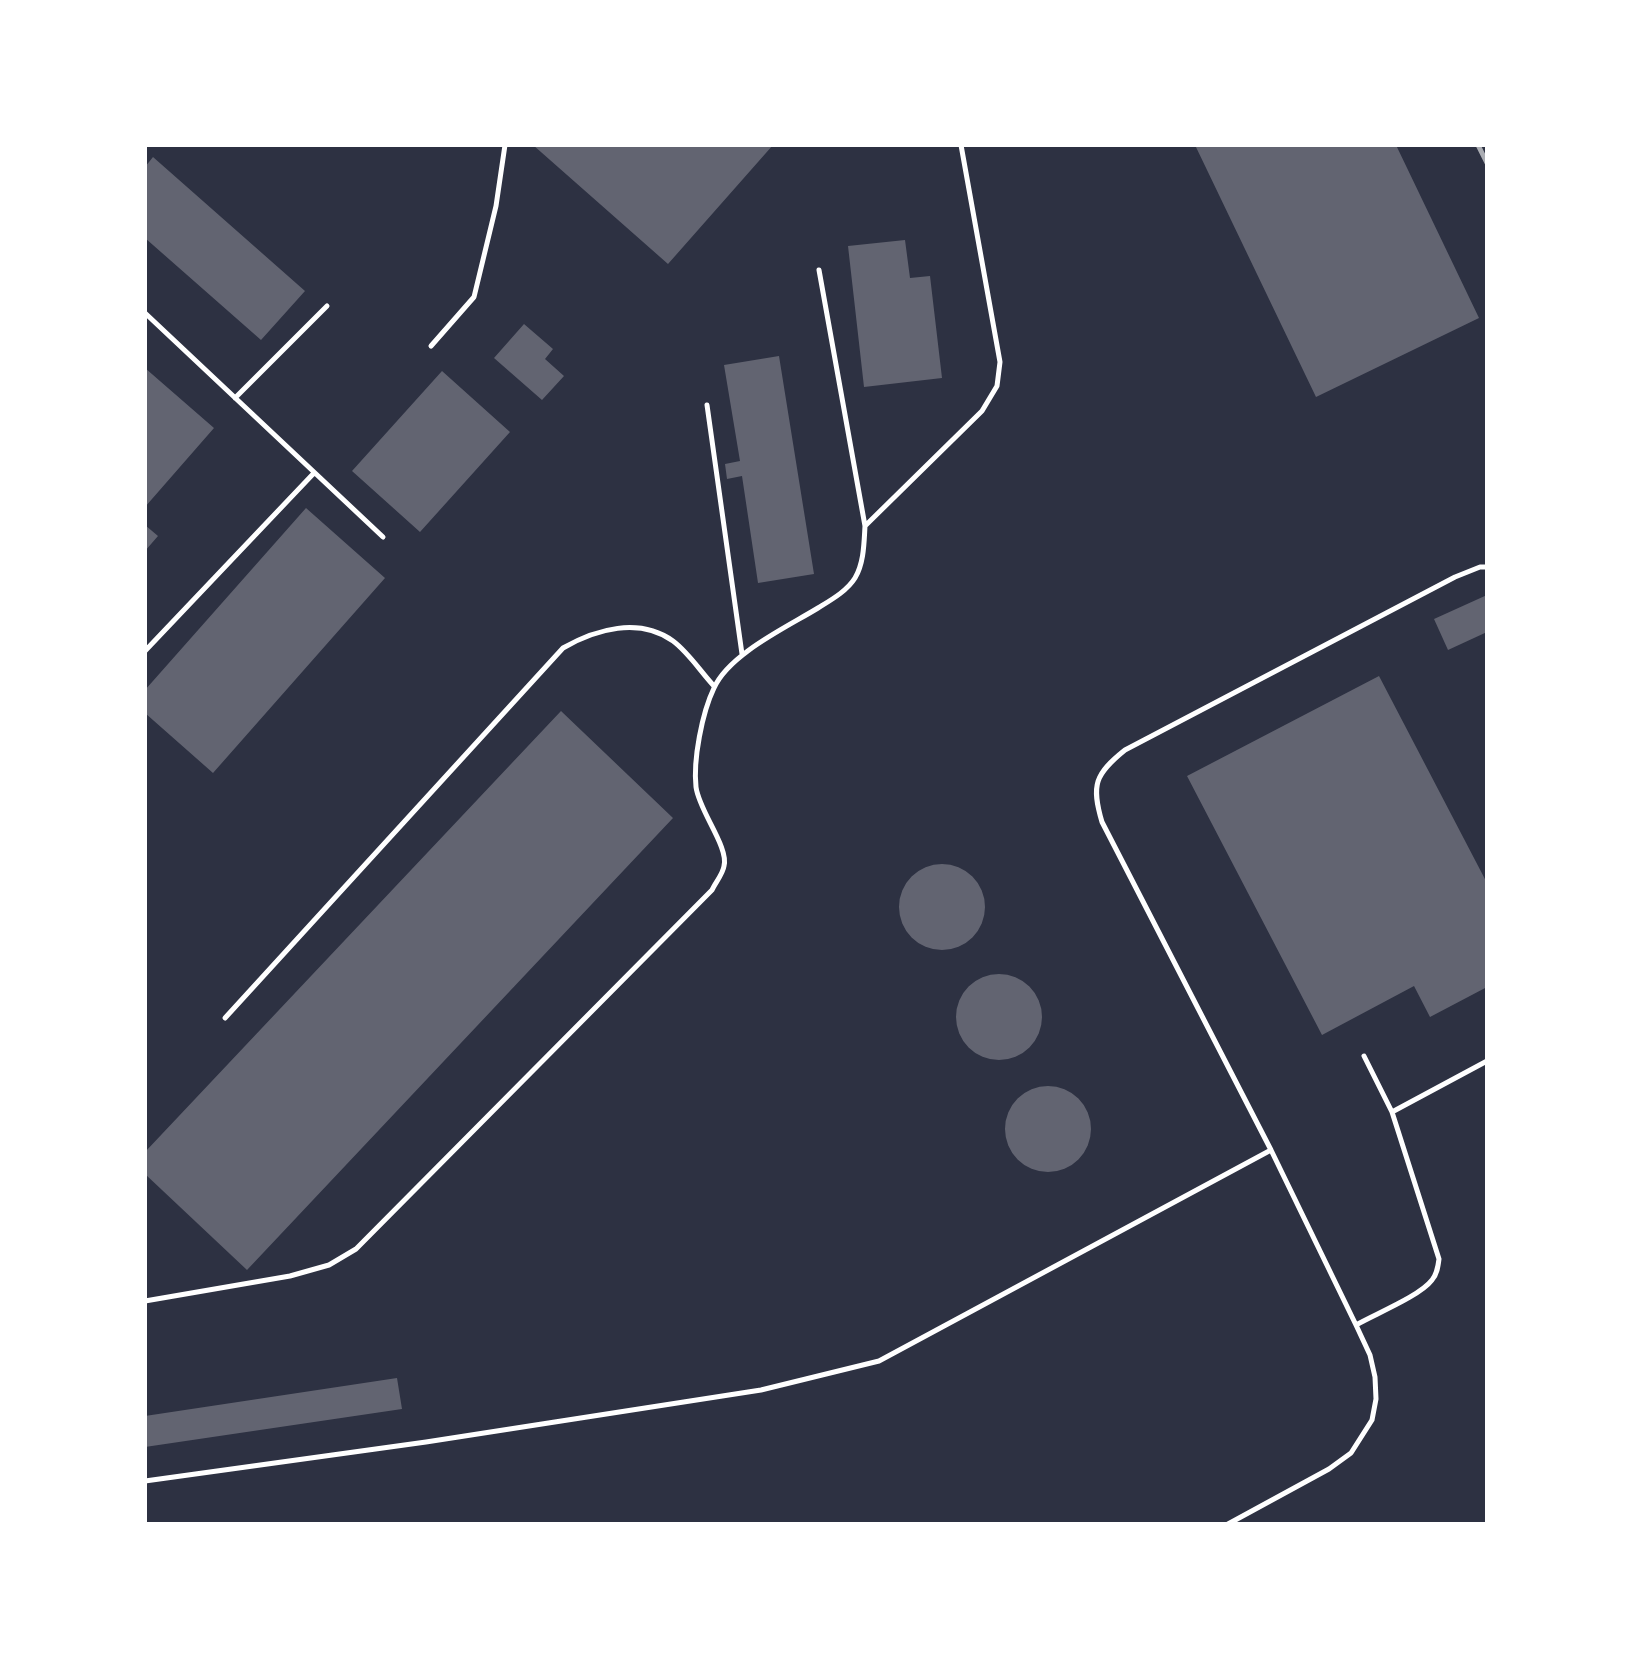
<!DOCTYPE html>
<style>
body{margin:0}
#map{position:relative;width:1632px;height:1669px;overflow:hidden;background:#2d3142;font-family:Spectral,serif}
canvas{display:block}
.frame{position:absolute;inset:0;border:147px solid #fff;pointer-events:none}
</style>
<div id="map">
<canvas width="1632" height="1669"></canvas>
<div class="frame"></div>
</div>
<script>
const context = document.querySelector('canvas').getContext('2d');
context.lineJoin = 'round';
function paint(path, color) {
  context.fillStyle = color;
  context.fill(path, 'evenodd');
}
function stroke(path, color, width, dash) {
  context.strokeStyle = color;
  context.lineWidth = width;
  context.lineCap = dash ? 'butt' : 'round';
  context.setLineDash(dash || []);
  context.stroke(path);
}
const building = new Path2D(`
 M533 145H773L668 264Z
 M1195 145H1396L1479 318 1316 397Z
 M153 157 305 291 261 340 145 238V167Z
 M905 240 910 278 930 276 942 378 864 387 848 246Z
 M524 324 553 349 545 359 564 376 542 400 494 358Z
 M779 356 814 574 758 583 742 476 727 479 725 464 740 461 724 365Z
 M145 368 214 428 145 507Z
 M442 371 510 432 420 532 352 471Z
 M306 508 385 578 213 773 145 713V690Z
 M145 525 158 536 145 551Z
 M1487 595V632L1448 650 1434 619Z
 M1379 676 1487 883V987L1430 1017 1414 986 1322 1035 1187 776Z
 M561 711 673 818 247 1270 145 1174V1152Z
 M899 907a43 43 0 1 1 86 0a43 43 0 1 1-86 0Z
 M956 1017a43 43 0 1 1 86 0a43 43 0 1 1-86 0Z
 M1005 1129a43 43 0 1 1 86 0a43 43 0 1 1-86 0Z
 M397 1378 402 1409 145 1447V1416Z`);
const service = new Path2D(`
 M145 313 383 537
 M431 346 474 297 496 206 505 145
 M235 398 327 306
 M707 405 742 654
 M865 526 982 411 997 386 1000 362 961 145
 M145 651 314 473
 M225 1018 563 648C596 629 639 617 673 641 688 652 701 672 714 686
 M1392 1112 1487 1061
 M145 1301 290 1276 329 1265 356 1249 712 890C715 883 723 874 724 866 729 847 699 811 696 787 693 760 702 713 714 688 729 654 787 627 818 608 831 600 847 591 855 578 864 563 864 543 865 526L819 270
 M1356 1325C1375 1314 1420 1296 1432 1280 1437 1274 1438 1267 1439 1259L1392 1112 1364 1056
 M145 1481 426 1442 761 1390 879 1361 1271 1150
 M1228 1524 1329 1469 1351 1453 1372 1420 1376 1399 1375 1377 1370 1355 1356 1325 1271 1150 1102 822C1091 785 1095 774 1125 750L1455 577 1480 567H1487`);
const rail = new Path2D(`
 M1478 145 1487 163`);
paint(building, '#626471');
stroke(service, '#fff', 5);
stroke(rail, '#abadb3', 5);
</script>
